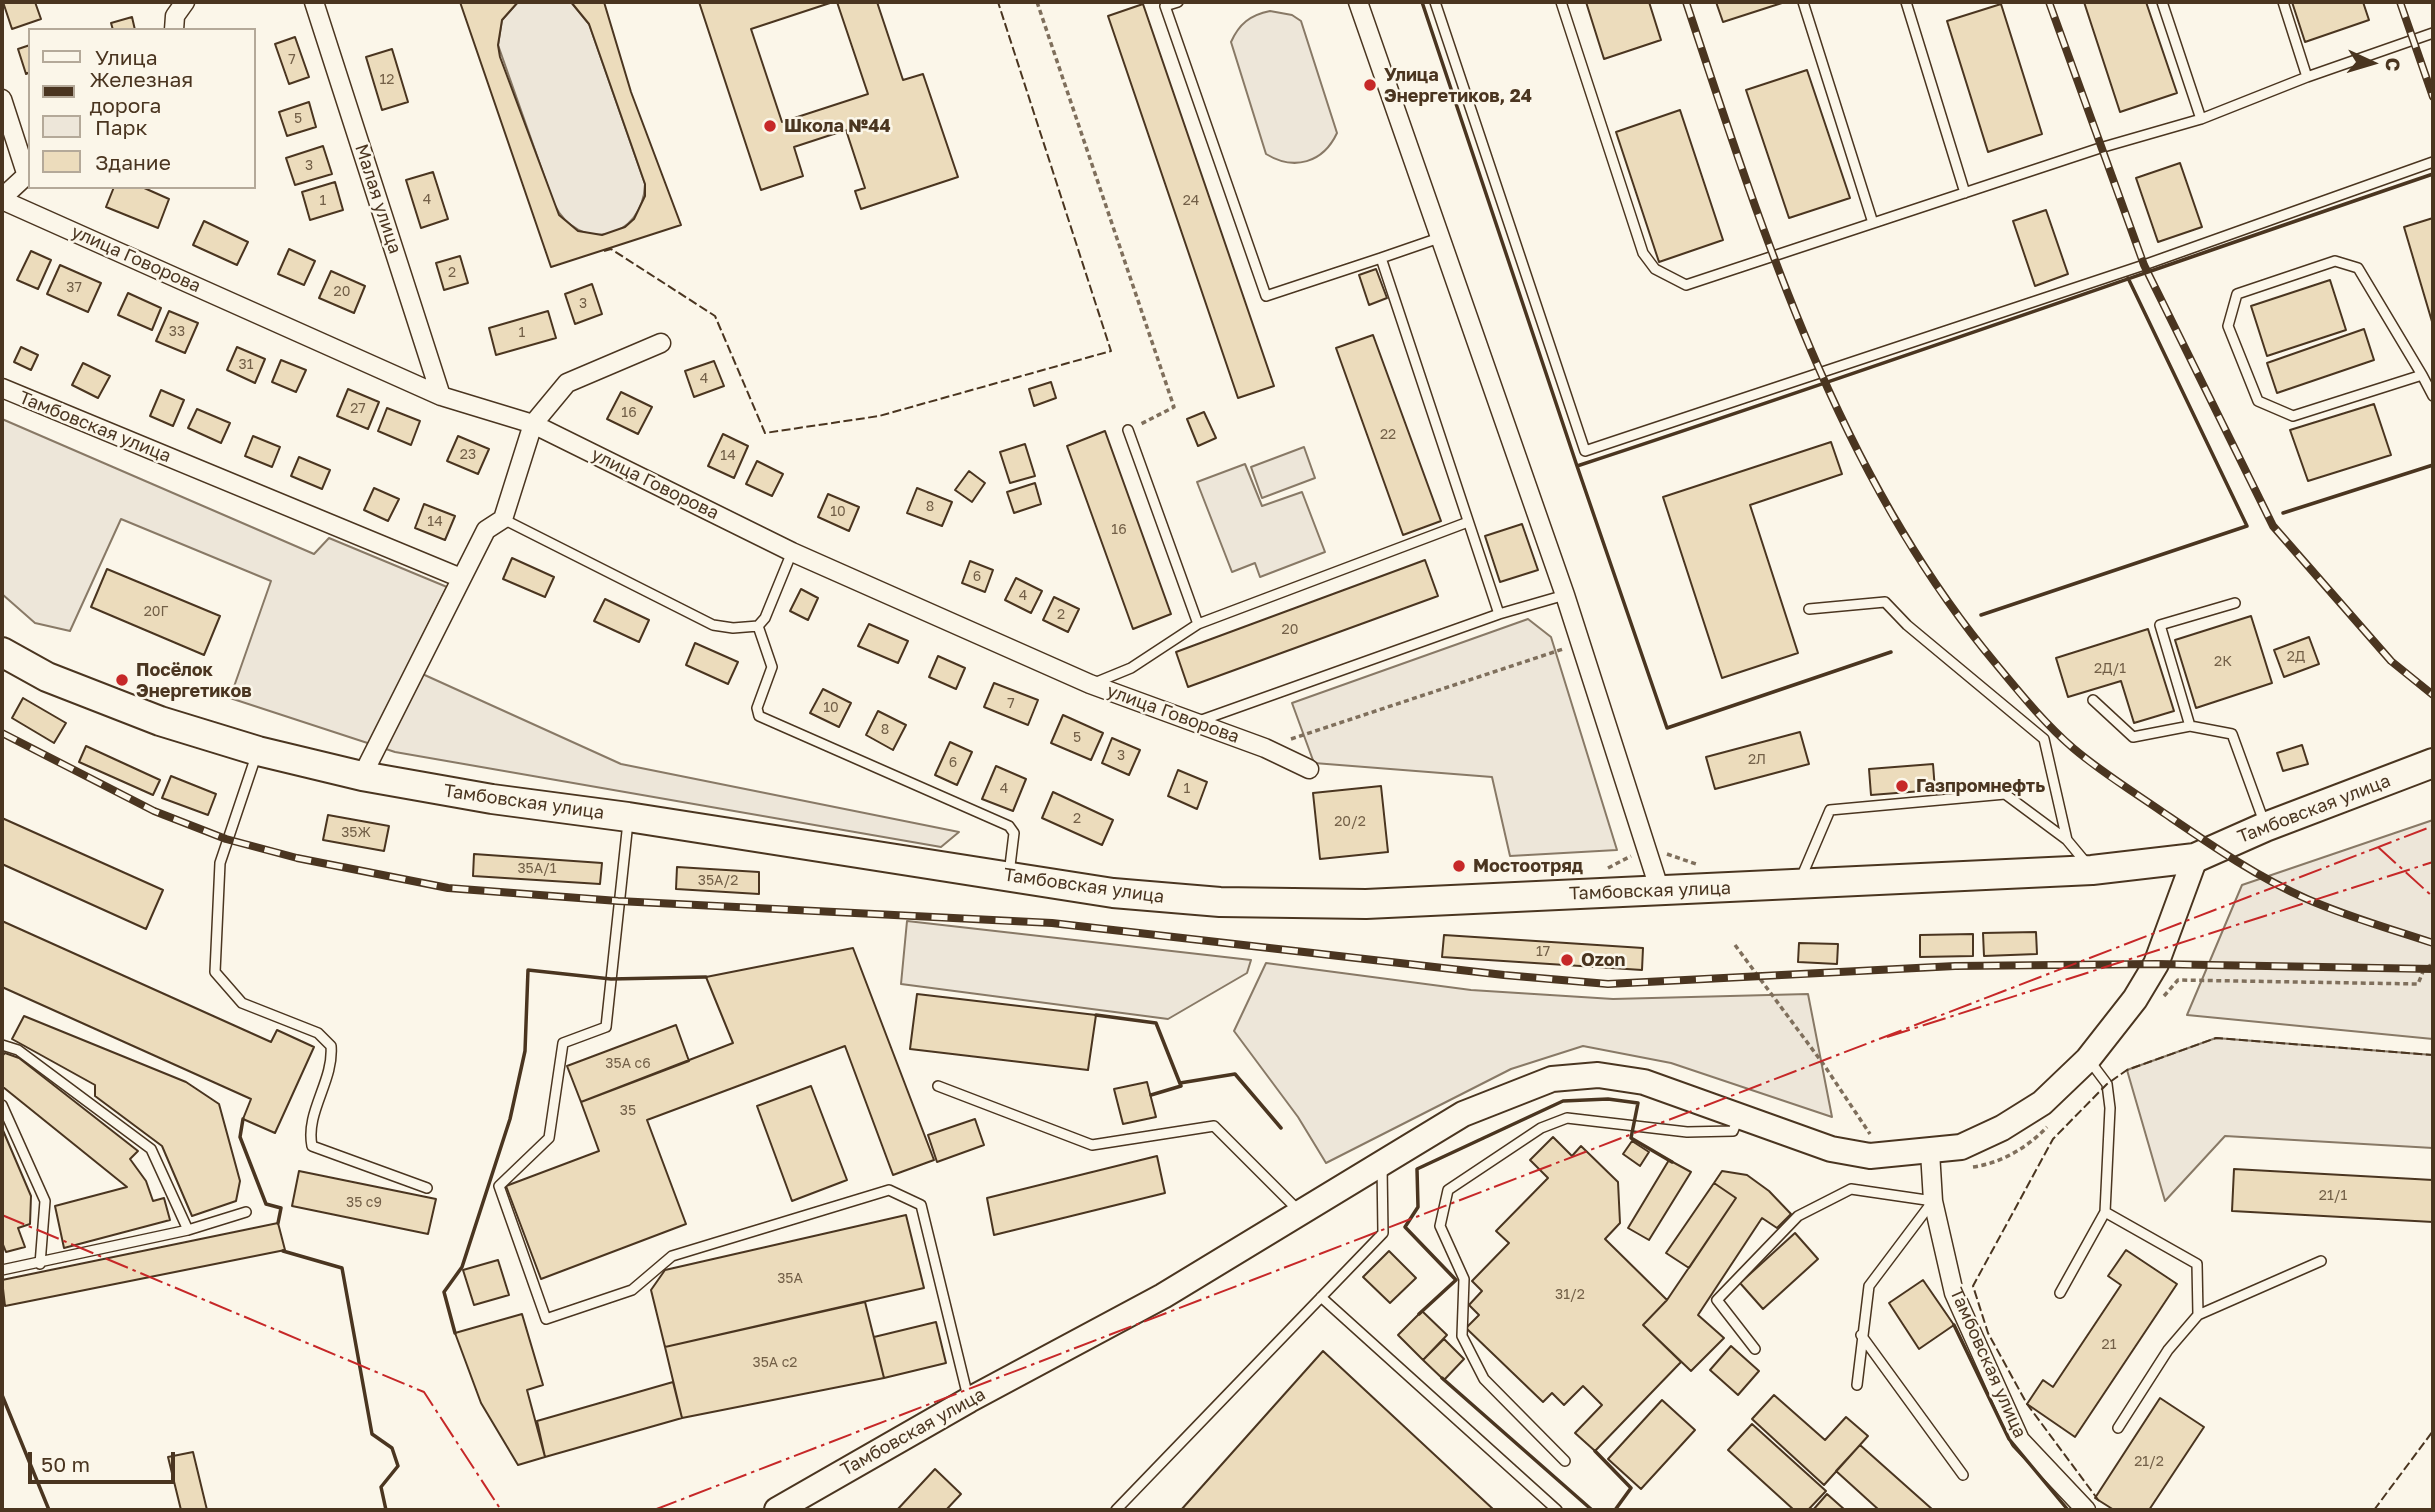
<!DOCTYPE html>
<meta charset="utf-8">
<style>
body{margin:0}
#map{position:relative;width:2435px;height:1512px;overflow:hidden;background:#fbf6e9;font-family:"Golos Text",sans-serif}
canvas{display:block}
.frame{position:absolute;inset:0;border:4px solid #4a3520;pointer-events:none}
.legend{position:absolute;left:28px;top:28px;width:228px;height:161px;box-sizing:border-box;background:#fbf6e9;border:2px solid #b4a999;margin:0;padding:9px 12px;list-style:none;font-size:21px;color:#4a3520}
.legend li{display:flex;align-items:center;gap:14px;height:35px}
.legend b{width:35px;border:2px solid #b4a999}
.north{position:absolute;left:2337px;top:28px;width:70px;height:70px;-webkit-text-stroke:5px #fbf6e9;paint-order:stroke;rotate:94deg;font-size:19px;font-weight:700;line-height:28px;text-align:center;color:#4a3520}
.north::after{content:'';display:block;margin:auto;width:24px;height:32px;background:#4a3520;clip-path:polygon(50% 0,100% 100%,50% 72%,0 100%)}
.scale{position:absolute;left:28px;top:1452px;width:147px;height:32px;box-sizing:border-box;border:4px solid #4a3520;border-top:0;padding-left:9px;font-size:21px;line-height:24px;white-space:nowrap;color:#4a3520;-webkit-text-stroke:5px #fbf6e9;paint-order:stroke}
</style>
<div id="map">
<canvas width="2435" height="1512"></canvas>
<div class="frame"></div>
<ul class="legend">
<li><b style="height:9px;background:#fbf6e9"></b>Улица</li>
<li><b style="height:9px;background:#4a3520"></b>Железная дорога</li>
<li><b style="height:19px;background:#ede6d9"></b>Парк</li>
<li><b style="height:19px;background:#ecdcbc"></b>Здание</li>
</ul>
<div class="north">С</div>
<div class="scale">50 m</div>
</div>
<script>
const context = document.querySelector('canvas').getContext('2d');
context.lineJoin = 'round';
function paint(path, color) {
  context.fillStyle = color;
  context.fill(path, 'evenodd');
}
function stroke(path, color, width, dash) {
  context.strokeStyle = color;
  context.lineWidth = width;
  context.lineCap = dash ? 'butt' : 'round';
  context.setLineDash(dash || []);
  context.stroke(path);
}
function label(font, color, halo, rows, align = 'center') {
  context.font = font + ' "Golos Text",sans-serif';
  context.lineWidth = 5;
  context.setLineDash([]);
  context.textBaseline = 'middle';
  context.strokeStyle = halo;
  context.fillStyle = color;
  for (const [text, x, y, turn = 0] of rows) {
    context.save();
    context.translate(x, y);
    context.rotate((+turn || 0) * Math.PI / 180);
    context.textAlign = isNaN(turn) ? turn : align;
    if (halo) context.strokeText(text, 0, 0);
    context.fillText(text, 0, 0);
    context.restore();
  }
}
const green = new Path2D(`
 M518 2H571L589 24 645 184C643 240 579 254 554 204L498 45 502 20Z
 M1270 11 1292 15 1301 21 1337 133C1323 163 1294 171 1266 154L1231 42C1239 24 1250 15 1270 11Z
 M2 419 314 554 329 538 447 587 407 667 621 764 959 832 941 847 395 752 230 698 271 581 121 519 70 631 35 623 2 594Z
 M1304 447 1315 478 1262 498 1251 467Z
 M1245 464 1262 506 1302 492 1325 552 1260 577 1255 563 1232 572 1197 482Z
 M1528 619 1551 637 1617 850 1510 856 1492 777 1314 763 1292 703Z
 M2433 820V1039L2187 1015 2242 885Z
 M907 921 1251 960 1247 973 1168 1019 901 984Z
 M1266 963 1471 990 1613 999 1808 994 1832 1117 1671 1063 1583 1046 1511 1069 1326 1163 1298 1117 1234 1031Z
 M2216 1038 2433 1055V1148L2225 1136 2165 1201 2127 1070Z`);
const building = new Path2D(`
 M3 2H35L41 19 12 29Z
 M460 2H518L502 20 498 45 500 57 559 215 578 231 602 235 625 227 634 219 645 196V184L589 24 571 2H604L631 92 681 225 551 267Z
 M699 2H833L751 29 782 122 868 94 837 2H877L903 80 923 74 958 177 861 209 855 191 865 188 846 130 794 147 803 176 761 190Z
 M1586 2H1649L1661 40 1604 59Z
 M1716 2H1785L1723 22Z
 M2084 2H2146L2177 93 2120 112Z
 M2292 2H2363L2369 20 2305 42Z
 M1143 4 1274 386 1238 398 1108 16Z
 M2001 4 2042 134 1988 152 1947 21Z
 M132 17 135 30H113L111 23Z
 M295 37 309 77 289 84 275 44Z
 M30 45V72L26 74 18 49Z
 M392 49 408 102 382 110 366 57Z
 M1807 70 1850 198 1789 218 1746 90Z
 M309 102 316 127 287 136 279 112Z
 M1680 110 1723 240 1659 262 1616 132Z
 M323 146 332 174 295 185 286 158Z
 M2180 163 2202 227 2158 242 2136 178Z
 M433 172 448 219 421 228 406 180Z
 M335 182 343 210 310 220 302 192Z
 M114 187H142L169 199 158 228 106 207Z
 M2046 210 2068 274 2035 286 2013 221Z
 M2433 218V325L2404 227Z
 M204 221 248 242 237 265 193 245Z
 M289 249 315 261 304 285 278 274Z
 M31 251 51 260 38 289 17 280Z
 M460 256 468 283 444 290 436 263Z
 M60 265 101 283 88 312 47 294Z
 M1376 269 1387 298 1369 305 1359 275Z
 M331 271 365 286 354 313 319 298Z
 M2330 280 2346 330 2267 356 2251 306Z
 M592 284 602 314 575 324 565 294Z
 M128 293 161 308 152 330 118 315Z
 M169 311 198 323 185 353 156 341Z
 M548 311 556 338 496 355 489 328Z
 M2364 329 2374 360 2277 393 2267 363Z
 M1373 335 1441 521 1403 535 1336 348Z
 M21 347 38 355 31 370 14 362Z
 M237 347 265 359 255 383 227 370Z
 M281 360 306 370 296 392 272 382Z
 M714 361 724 386 694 397 685 371Z
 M83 363 110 376 98 398 72 385Z
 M1051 382 1056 398 1034 406 1029 389Z
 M348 389 379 402 368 429 337 416Z
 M161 390 184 400 173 426 150 416Z
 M621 392 652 407 638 434 607 419Z
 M2374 404 2391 455 2308 481 2290 430Z
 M387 408 420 421 411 445 378 431Z
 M197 409 230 423 221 443 188 428Z
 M1204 412 1216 438 1198 446 1187 419Z
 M1105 431 1171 614 1133 629 1067 446Z
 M723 434 748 446 734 478 708 466Z
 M253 436 280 447 272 467 245 456Z
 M458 436 489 449 478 474 447 461Z
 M1831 442 1842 474 1750 505 1798 653 1722 678 1663 497Z
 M1025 444 1035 476 1010 483 1000 452Z
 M299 457 330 470 322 489 291 476Z
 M757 461 783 474 772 496 746 484Z
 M969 471 985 483 972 502 955 490Z
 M1035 483 1041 504 1014 513 1007 492Z
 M374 488 399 499 388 521 364 510Z
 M917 488 952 502 942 526 907 513Z
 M828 494 859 507 849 531 818 517Z
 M424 504 455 516 445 540 415 528Z
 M1522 524 1538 570 1500 582 1485 536Z
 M512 558 554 577 545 597 503 579Z
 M1425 560 1438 596 1188 687 1176 652Z
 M970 561 993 570 985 592 962 583Z
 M107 569 220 616 204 655 91 607Z
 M1016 578 1042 591 1031 613 1005 600Z
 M801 589 818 598 808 620 790 611Z
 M1054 597 1079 609 1068 632 1043 620Z
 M605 599 649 620 639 642 594 621Z
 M2251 616 2272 683 2196 708 2175 640Z
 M869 624 908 641 898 663 858 646Z
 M2148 629 2174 711 2134 723 2121 681 2068 697 2056 658Z
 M2309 637 2319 664 2284 677 2274 650Z
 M695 643 738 662 728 684 686 665Z
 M938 656 965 668 956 689 929 677Z
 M994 683 1038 700 1028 725 984 707Z
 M823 689 851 703 839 727 810 713Z
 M23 698 66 723 54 743 12 718Z
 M878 711 906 725 893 750 866 735Z
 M1063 715 1103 733 1091 760 1051 743Z
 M1800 732 1809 764 1715 789 1706 757Z
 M1112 738 1140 750 1129 775 1102 763Z
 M950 742 972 752 957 785 935 775Z
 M2302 745 2308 764 2283 771 2277 753Z
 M86 746 160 780 153 795 79 762Z
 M1933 764 1935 790 1871 795 1869 769Z
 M996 766 1026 779 1013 811 982 799Z
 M1178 770 1207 782 1197 809 1168 796Z
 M171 776 216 794 208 815 162 798Z
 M1381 786 1388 852 1320 859 1313 793Z
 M1053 792 1113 820 1102 845 1042 818Z
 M328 815 389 826 384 851 323 840Z
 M2 818 163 890 146 929 2 864Z
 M474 854 602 863 600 884 473 876Z
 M677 867 759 872V894L676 889Z
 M2 921 271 1042 277 1030 314 1047 275 1133 243 1119 251 1099 2 987Z
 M2036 932 2037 954 1984 956 1983 933Z
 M1973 934V956L1920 957V935Z
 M1444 935 1643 948 1642 970 1442 957Z
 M1799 943 1838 944 1837 964 1798 962Z
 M853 948 934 1160 893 1175 845 1046 647 1120 686 1224 541 1279 506 1186 599 1151 581 1102 733 1043 706 977Z
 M917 994 1096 1015 1088 1070 910 1049Z
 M24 1016 186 1082 219 1104 240 1181 236 1201 192 1216 162 1146 95 1096V1085L12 1039Z
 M676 1025 689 1061 581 1102 567 1066Z
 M5 1053 19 1058 138 1151 130 1159 146 1181 153 1201 164 1198 170 1220 64 1248 55 1206 127 1187 3 1087 2 1056Z
 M1147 1082 1156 1117 1123 1124 1114 1089Z
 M811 1086 847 1180 792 1201 757 1106Z
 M975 1119 984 1145 937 1162 928 1135Z
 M2 1128 31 1196 30 1224 18 1228 25 1247 6 1252 2 1242Z
 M1553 1137 1572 1156 1581 1146 1618 1182 1620 1223 1605 1239 1667 1300 1643 1325 1681 1362 1595 1451 1575 1433 1602 1405 1583 1386 1564 1405 1552 1393 1543 1402 1466 1328 1479 1315 1469 1305 1482 1291 1472 1281 1509 1243 1496 1231 1548 1178 1530 1160Z
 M1632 1141 1649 1152 1640 1166 1623 1154Z
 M1157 1156 1165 1193 994 1235 987 1198Z
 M1669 1160 1691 1172 1649 1240 1628 1228Z
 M2234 1169 2433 1180V1222L2232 1211Z
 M299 1171 436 1199 428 1234 292 1206Z
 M1722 1171 1747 1175 1769 1191 1791 1214 1777 1228 1762 1218 1698 1315 1724 1338 1691 1371 1643 1325 1667 1300 1736 1198 1714 1183Z
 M1714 1183 1736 1198 1689 1268 1666 1253Z
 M906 1215 924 1288 665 1347 651 1290 665 1270Z
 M278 1223 285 1250 5 1306 2 1280Z
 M1795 1233 1818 1259 1763 1309 1740 1283Z
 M2126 1250 2177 1284 2075 1437 2027 1404 2043 1380 2053 1387 2121 1285 2108 1276Z
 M1389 1251 1416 1278 1390 1303 1363 1277Z
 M498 1260 509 1295 474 1305 463 1270Z
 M1923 1280 1954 1325 1919 1349 1889 1303Z
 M865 1302 884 1378 682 1418 665 1347Z
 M1422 1311 1447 1335 1423 1360 1398 1335Z
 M522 1314 543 1385 527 1390 545 1457 518 1465 481 1403 455 1333Z
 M936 1322 946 1363 884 1378 874 1337Z
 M1444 1339 1464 1359 1444 1380 1423 1360Z
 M1731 1346 1759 1371 1738 1395 1710 1370Z
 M1323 1351 1494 1510H1181Z
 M673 1382 682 1418 545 1457 537 1421Z
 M1774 1395 1825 1440 1846 1417 1868 1436 1824 1485 1752 1419Z
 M2160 1398 2204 1427 2149 1510H2114L2095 1498Z
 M1662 1400 1695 1430 1641 1489 1608 1459Z
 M1752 1424 1826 1491 1808 1510H1794L1728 1450Z
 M1860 1445 1933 1510H1879L1836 1471Z
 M193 1452 207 1510H181L168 1457Z
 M935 1469 961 1494 946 1510H897Z
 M1827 1494 1845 1510H1813Z`);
const path = new Path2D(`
 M1037 2 1174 407 1139 425
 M1291 739 1563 649
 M1667 854 1696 864
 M1608 868 1631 856
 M1735 945 1824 1065 1870 1134
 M2164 996 2178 980 2418 984 2424 969 2433 964
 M1973 1167C2001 1163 2027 1148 2047 1127`);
const lane = new Path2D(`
 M1178 2 1165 6 1266 296 1381 258
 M1435 2 1585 451 2144 265 2433 162
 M1561 2 1643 253 1655 269 1686 285 2100 148 2201 119 2307 77 2433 33
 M1803 2 1873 223
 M1906 2 1965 193
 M2162 2 2201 119
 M2283 2 2307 77
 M1439 238 1381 258 1499 614
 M2422 375 2358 268 2335 261 2237 294 2228 326 2258 401 2293 416 2422 375 2433 396
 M1128 430 1198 624
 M503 519 713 625 733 628 758 626 765 618 792 552
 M1809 609 1885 602 1907 625 2044 739 2067 840
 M758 626 772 667 757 708 759 716 1009 826 1014 833 1009 874
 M1092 684 1131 668 1198 624 1468 522
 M2093 700 2133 737 2190 726 2232 734 2264 822
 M1199 721 1499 614 1565 595
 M2190 726 2160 625 2235 603
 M257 753 220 863 215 972 242 1003 318 1033 331 1046C334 1081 305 1112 312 1146L427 1188
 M628 822 606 1027 563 1043 549 1138 499 1186 546 1319 632 1290 672 1256 889 1190 921 1205 968 1397
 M1801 878 1830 810 2005 794 2067 840 2087 864
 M2 1045 18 1050 151 1149 188 1230
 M2089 1060 2107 1084 2110 1108 2105 1212 2197 1264 2198 1315 2321 1261
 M938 1086 1092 1145 1214 1126 1299 1211
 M2 1105 45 1201 40 1264
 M2 1270 188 1230 246 1212
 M2060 1293 2105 1212
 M1321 1297 1557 1510
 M1861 1335 1963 1475
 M1755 1349 1717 1300 1798 1216 1851 1189 1933 1201 1869 1286 1857 1385
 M2118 1428 2168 1350 2198 1315
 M1565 1461 1484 1379 1462 1336 1464 1279 1440 1226 1448 1190 1541 1128 1567 1118 1687 1132 1733 1131 1738 1118
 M1116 1510 1383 1233 1382 1166`);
const street = new Path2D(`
 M314 2 441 396
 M1358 2 1565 595 1660 891
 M174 30 175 16 185 2
 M2 99 26 173
 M2 198 30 172
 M2 200 441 396 533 424 792 552 1090 684 1265 748 1309 769
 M2 388 461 578
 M362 776 486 530 503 519 533 424 567 383 661 343
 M1930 1152 1933 1201 1954 1293 2020 1440 2086 1510`);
const secondary = new Path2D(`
 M777 1510 969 1400 1163 1296 1463 1114 1552 1079 1598 1075 1644 1082 1831 1149 1870 1156 1961 1147 2002 1128 2042 1103 2088 1059 2135 999 2156 964 2195 858`);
const primary = new Path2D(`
 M2 652 47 677 160 721 258 751 362 776 492 799 628 817 1113 893 1220 902 1366 904 2092 870 2195 858 2265 827 2433 763`);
const rail = new Path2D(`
 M1686 2C1763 233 1837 474 1996 664 2020 693 2045 724 2073 748 2100 771 2132 791 2161 811 2208 843 2255 876 2307 899 2348 917 2391 929 2433 943
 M2049 2 2144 265 2273 526 2391 661 2433 695
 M2400 2 2433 97
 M2 733 154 811 226 839 297 858 448 888 618 901 1052 923 1504 975 1608 984 1955 966 2156 964 2433 969`);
const fence = new Path2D(`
 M604 251 611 249 715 316 765 433 879 416 1111 351 998 2
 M2099 1501 2027 1404 1988 1333 1973 1286 2053 1139 2107 1084 2127 1070 2216 1038 2433 1055
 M2374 1510 2433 1431`);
const wall = new Path2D(`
 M1422 2 1577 466C1864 372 2148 271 2433 174
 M1577 466 1667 728 1891 652
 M2283 513 2433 465
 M1981 615 2247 526 2128 278
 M1096 1015 1156 1023 1181 1086 1151 1095
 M1180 1083 1235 1074 1281 1128
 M243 1119 240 1137 266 1204 281 1208 278 1223
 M283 1251 342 1268 372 1434 392 1448 398 1466 381 1487 386 1510
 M1419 1314 1456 1280 1405 1227 1418 1207 1417 1169 1563 1101 1608 1099 1638 1103 1631 1138 1672 1162
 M1954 1325 2009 1439 2068 1510
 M455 1333 444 1292 462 1267 510 1119 525 1051 528 970 611 979 706 977
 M1442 1378 1592 1510
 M2 1395 49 1510
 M1595 1451 1631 1488 1615 1510`);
const power = new Path2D(`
 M2378 847 2433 897
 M1887 1037 2433 862
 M2 1215 424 1392 501 1510
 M654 1510 2433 826`);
const markers = [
 [1370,85,7,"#c62828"],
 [770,126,7,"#c62828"],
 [122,680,7,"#c62828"],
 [1902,786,7,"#c62828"],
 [1459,866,7,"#c62828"],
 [1567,960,7,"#c62828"]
];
const numberNames = [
 ["7",292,60],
 ["12",387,80],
 ["5",298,119],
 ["3",309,166],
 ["4",427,200],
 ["1",323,201],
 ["24",1191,201],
 ["2",452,273],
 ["37",74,288],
 ["20",342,292],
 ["3",583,304],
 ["33",177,332],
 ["1",522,333],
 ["31",246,365],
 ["4",704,379],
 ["27",358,409],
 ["16",629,413],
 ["22",1388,435],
 ["23",468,455],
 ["14",728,456],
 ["8",930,507],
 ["10",838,512],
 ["14",435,522],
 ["16",1119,530],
 ["6",977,577],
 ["4",1023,596],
 ["20Г",156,612],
 ["2",1061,615],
 ["20",1290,630],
 ["2Д",2296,657],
 ["2К",2223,662],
 ["2Д/1",2110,669],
 ["7",1011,704],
 ["10",831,708],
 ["8",885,730],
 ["5",1077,738],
 ["3",1121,756],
 ["2Л",1757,760],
 ["6",953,763],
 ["4",1004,789],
 ["1",1187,789],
 ["2",1077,819],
 ["20/2",1350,822],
 ["35Ж",356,833],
 ["35А/1",537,869],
 ["35А/2",718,881],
 ["17",1543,952],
 ["35А с6",628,1064],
 ["35",628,1111],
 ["21/1",2333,1196],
 ["35 с9",364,1203],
 ["35А",790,1279],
 ["31/2",1570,1295],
 ["21",2109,1345],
 ["35А с2",775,1363],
 ["21/2",2149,1462]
];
const poiNames = [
 ["Улица",1384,75],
 ["Энергетиков, 24",1384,96],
 ["Школа №44",784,126],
 ["Посёлок",136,670],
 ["Энергетиков",136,691],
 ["Газпромнефть",1916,786],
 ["Мостоотряд",1473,866],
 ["Ozon",1581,960]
];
const streetNames = [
 ["Малая улица",378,199,72],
 ["улица Говорова",136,259,24],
 ["Тамбовская улица",95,427,22],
 ["улица Говорова",655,484,26],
 ["улица Говорова",1173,714,20],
 ["Тамбовская улица",524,802,8],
 ["Тамбовская улица",2314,809,-21],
 ["Тамбовская улица",1084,886,8],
 ["Тамбовская улица",1650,891,-2],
 ["Тамбовская улица",1988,1363,66],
 ["Тамбовская улица",913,1432,-29]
];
paint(green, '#ede6d9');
stroke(green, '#887966', 2);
paint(building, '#ecdcbc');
stroke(building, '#4a3520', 2);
stroke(lane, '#4a3520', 12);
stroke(street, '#4a3520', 21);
stroke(secondary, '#4a3520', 28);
stroke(primary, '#4a3520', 32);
stroke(path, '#7f6f5c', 3.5, [5, 3.5]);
stroke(lane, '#fbf6e9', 9);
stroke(street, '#fbf6e9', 18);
stroke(secondary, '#fbf6e9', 24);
stroke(primary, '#fbf6e9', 28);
stroke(rail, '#4a3520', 8);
stroke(rail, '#fbf6e9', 5, [16]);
stroke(fence, '#4a3520', 2, [9, 3.5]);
stroke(wall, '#4a3520', 3.5);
stroke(power, '#c62828', 2, [24, 5, 3.5, 5]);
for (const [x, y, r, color] of markers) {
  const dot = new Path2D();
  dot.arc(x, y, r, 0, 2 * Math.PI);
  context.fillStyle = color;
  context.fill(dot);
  stroke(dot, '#fbf6e9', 2.5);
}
label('14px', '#725f47', null, numberNames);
label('bold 18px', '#4a3520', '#fbf6e9', poiNames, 'left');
label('18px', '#4a3520', '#fbf6e9', streetNames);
</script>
